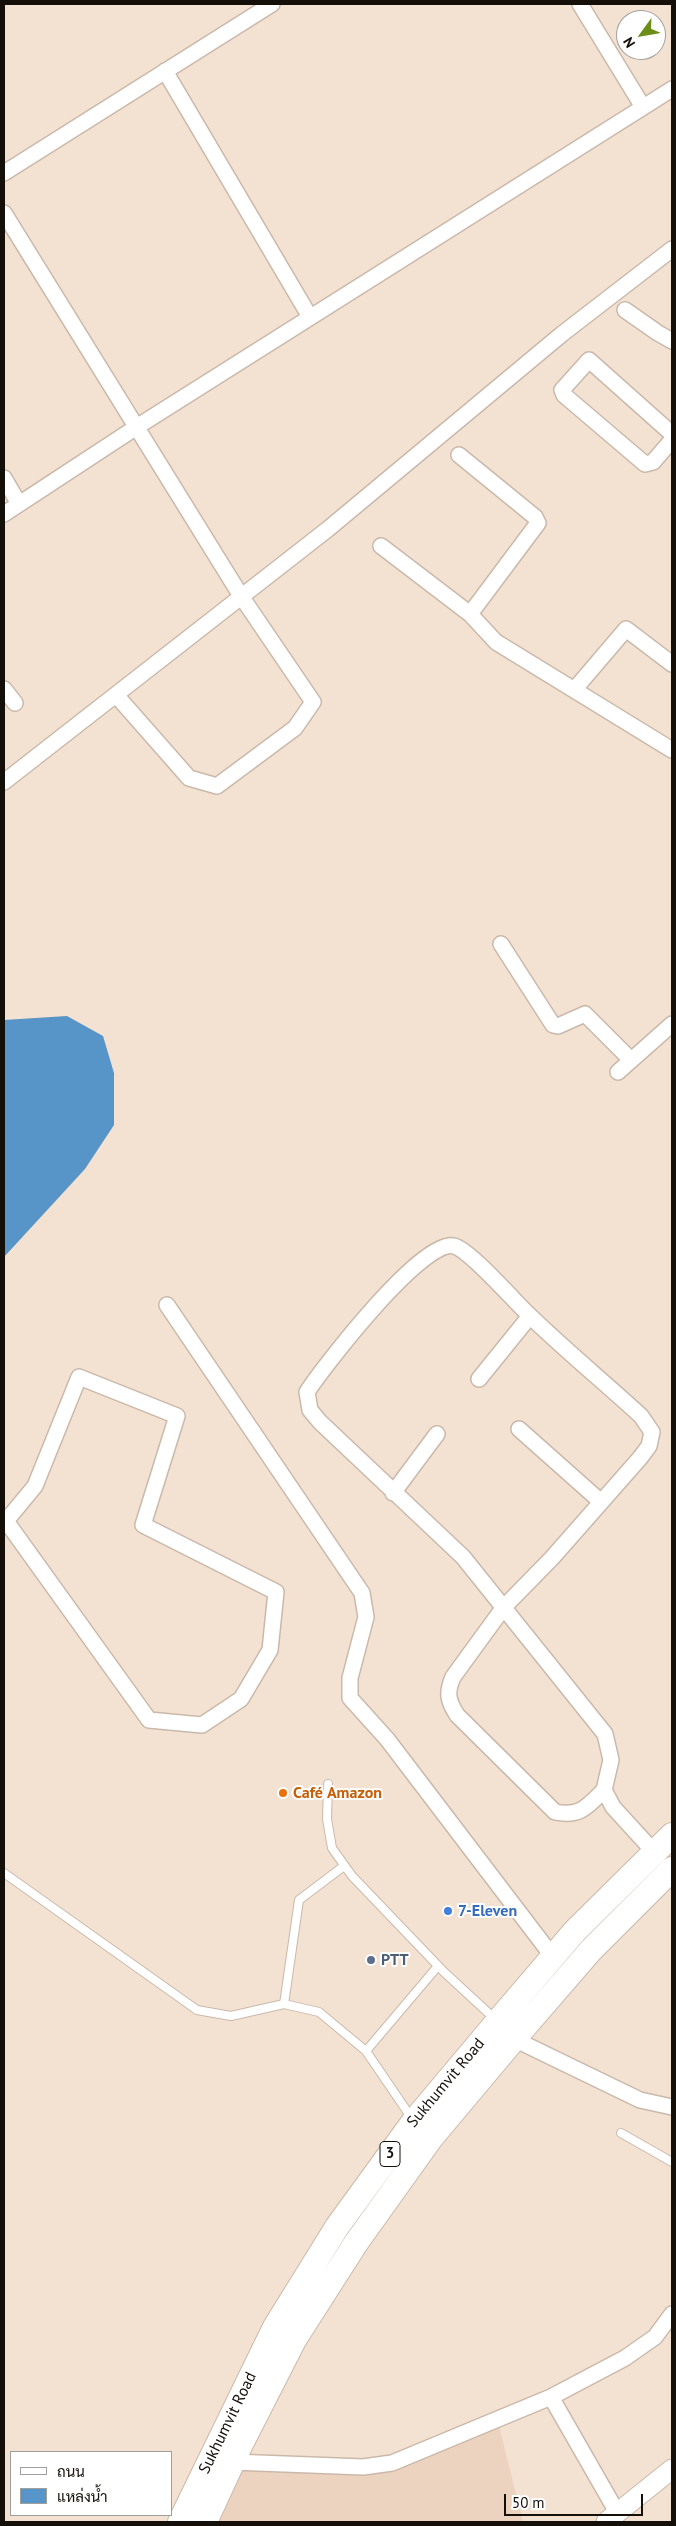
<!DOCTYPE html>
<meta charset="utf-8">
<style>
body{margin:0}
#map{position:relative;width:676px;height:2526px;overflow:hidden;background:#f3e2d2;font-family:"PT Sans",Sarabun,sans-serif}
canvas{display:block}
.frame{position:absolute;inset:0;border:5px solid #150f0a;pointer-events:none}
.legend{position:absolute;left:10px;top:2451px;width:162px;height:65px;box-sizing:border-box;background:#fff;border:1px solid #a19f9d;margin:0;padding:6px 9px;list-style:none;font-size:15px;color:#150f0a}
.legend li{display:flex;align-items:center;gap:10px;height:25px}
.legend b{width:25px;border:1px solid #a19f9d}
.north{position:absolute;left:616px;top:10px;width:50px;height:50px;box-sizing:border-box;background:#fff;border:1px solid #a19f9d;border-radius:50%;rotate:238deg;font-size:14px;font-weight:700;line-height:20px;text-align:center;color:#150f0a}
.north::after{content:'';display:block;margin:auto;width:18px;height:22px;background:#6a8e18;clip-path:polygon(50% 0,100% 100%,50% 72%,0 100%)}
.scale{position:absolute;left:504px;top:2494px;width:139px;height:22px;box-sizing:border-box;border:2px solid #150f0a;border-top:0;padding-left:6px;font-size:15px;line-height:18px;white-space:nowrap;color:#150f0a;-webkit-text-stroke:4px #fff;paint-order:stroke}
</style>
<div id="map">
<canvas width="676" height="2526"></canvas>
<div class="frame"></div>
<ul class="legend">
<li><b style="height:6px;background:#fff"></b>ถนน</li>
<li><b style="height:14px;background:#5794c7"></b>แหล่งน้ำ</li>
</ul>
<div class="north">N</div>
<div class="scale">50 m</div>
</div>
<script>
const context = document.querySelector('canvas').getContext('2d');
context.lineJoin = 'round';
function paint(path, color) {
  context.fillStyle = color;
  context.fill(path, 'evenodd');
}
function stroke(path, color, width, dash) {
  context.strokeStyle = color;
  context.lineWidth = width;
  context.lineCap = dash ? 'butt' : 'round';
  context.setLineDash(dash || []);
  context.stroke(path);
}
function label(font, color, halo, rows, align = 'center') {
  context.font = font + ' "PT Sans",sans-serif';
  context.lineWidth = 4;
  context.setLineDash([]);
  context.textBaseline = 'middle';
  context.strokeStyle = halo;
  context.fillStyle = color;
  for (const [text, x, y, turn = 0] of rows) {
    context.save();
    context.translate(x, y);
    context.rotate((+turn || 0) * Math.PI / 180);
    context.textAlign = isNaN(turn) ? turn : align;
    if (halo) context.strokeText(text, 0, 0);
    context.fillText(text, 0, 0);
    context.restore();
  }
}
const built = new Path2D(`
 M497 2418 523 2522H205L232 2462 363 2467Z`);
const water = new Path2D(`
 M67 1016 103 1036 114 1073V1125L85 1169 4 1257V1020Z`);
const service = new Path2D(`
 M328 1784 327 1819 332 1848 352 1876 444 1972 496 2020
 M4 1873 197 2010 231 2016 284 2004 319 2012 366 2051 413 2120
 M284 2004 299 1900 344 1866
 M366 2051 438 1966
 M621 2133 672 2162`);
const minor = new Path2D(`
 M580 4 643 107
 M165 71 310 317
 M4 173 272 4
 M4 213 241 596 313 702 295 728 217 786 189 778 116 695
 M625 310 658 333 672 341
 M672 434 589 360 562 390 564 395 645 464 653 462 672 440
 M459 455 535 517 538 523 470 614
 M4 478 19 504
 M4 514 135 428 672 89
 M381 546 470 614 496 642 672 750
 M4 689 15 703
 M574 690 626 629 672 664
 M4 782 328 529 562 334 672 249
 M501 944 553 1025 558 1026 585 1014 631 1060
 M618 1072 672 1024
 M167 1305 362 1593 366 1617 350 1678V1698L387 1739 553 1957
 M479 1379 530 1316
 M519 1429 600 1501
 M393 1493 437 1434
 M4 1518 6 1521 149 1720 202 1725 241 1699 270 1650 276 1592 143 1525 177 1416 79 1377 35 1486 6 1521
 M604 1790C587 1807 580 1817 555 1812L457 1715C448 1701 446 1693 453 1677L504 1607 552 1558 640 1458 649 1446 652 1432 641 1416C604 1382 565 1350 529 1315 514 1301 470 1250 454 1246 423 1238 324 1366 307 1392L310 1410 320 1422 463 1557 605 1734 611 1760 604 1790 613 1807 655 1853
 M514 2039 640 2100 672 2107
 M551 2397 618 2514
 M232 2462 363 2467 392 2463 551 2397 625 2358 655 2337 672 2314`);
const tertiary = new Path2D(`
 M606 2522 672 2469`);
const primary = new Path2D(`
 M180 2522 275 2327 337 2227 414 2121 498 2021 575 1931 672 1835
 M205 2522 241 2444 294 2340 356 2243 431 2138 514 2039 591 1950 672 1869`);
const markers = [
 [283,1793,5,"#e8710a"],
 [448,1911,5,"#3f7fe0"],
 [371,1960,5,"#5c6f8a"]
];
const shields = [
 [390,2154,20]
];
const shieldNames = [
 ["3",390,2154]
];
const foodNames = [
 ["Café Amazon",293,1793]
];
const shopNames = [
 ["7-Eleven",458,1911]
];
const serviceNames = [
 ["PTT",381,1960]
];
const streetNames = [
 ["Sukhumvit Road",446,2083,-50],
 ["Sukhumvit Road",228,2423,-64]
];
paint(built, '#ebd3bf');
paint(water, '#5794c7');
stroke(service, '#cab9aa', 10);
stroke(minor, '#cab9aa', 18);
stroke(tertiary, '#cab9aa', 21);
stroke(primary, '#cab9aa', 26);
stroke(service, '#fff', 8);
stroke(minor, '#fff', 15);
stroke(tertiary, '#fff', 19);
stroke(primary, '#fff', 24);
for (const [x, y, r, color] of markers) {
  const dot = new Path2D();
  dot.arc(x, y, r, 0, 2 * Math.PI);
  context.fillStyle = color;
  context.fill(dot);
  stroke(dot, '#fff', 2);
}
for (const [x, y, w] of shields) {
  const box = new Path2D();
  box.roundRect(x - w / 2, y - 12.5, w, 25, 4);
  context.fillStyle = '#fff';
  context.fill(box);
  stroke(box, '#150f0a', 1);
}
label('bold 15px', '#150f0a', null, shieldNames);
label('bold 16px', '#c56008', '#fff', foodNames, 'left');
label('bold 16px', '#366cbe', '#fff', shopNames, 'left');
label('bold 16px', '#4e5e75', '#fff', serviceNames, 'left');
label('16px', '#150f0a', '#fff', streetNames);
</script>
